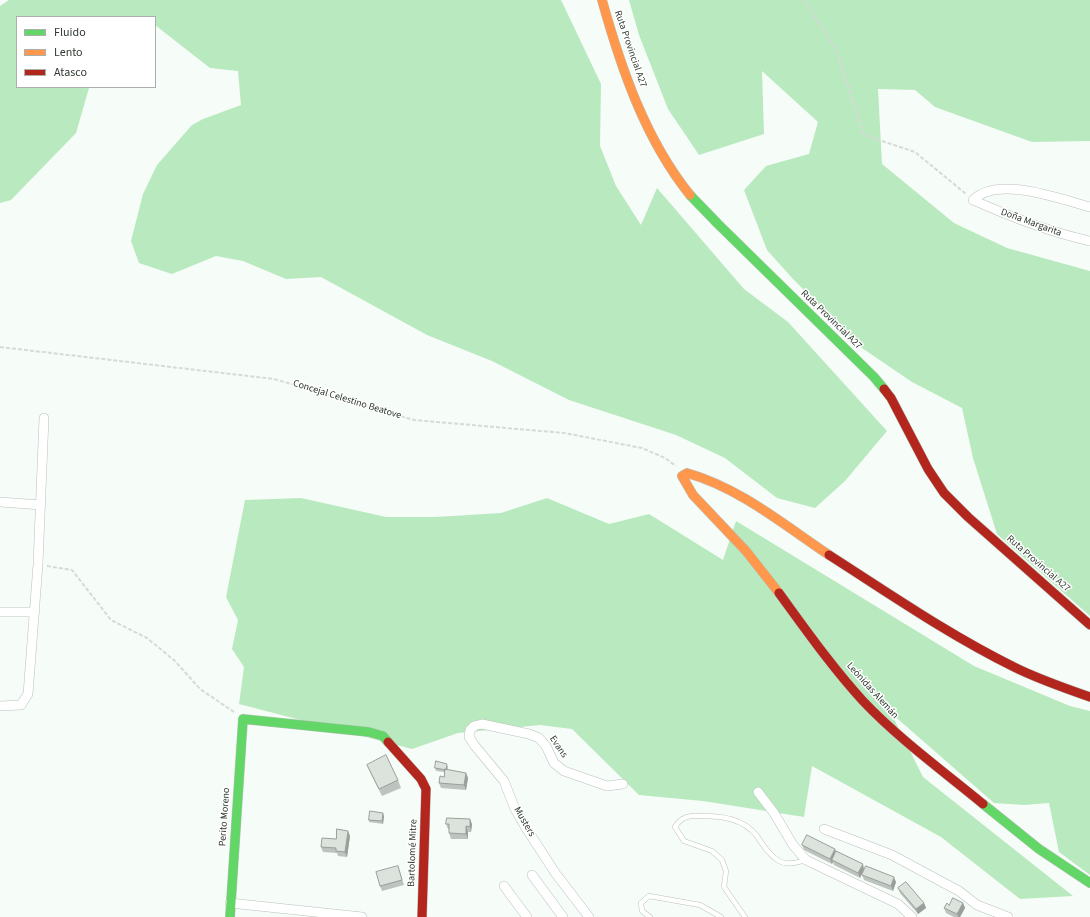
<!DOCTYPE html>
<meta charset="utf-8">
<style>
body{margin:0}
#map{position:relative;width:1090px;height:917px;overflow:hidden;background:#f6fcf7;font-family:"Source Sans 3",sans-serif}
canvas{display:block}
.legend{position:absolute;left:16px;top:16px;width:140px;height:72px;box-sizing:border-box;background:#fff;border:1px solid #acb0ac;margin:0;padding:5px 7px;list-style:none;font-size:12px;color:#2f3930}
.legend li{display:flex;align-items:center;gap:8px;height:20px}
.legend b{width:20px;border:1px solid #acb0ac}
</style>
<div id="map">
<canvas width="1090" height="917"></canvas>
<ul class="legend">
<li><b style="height:5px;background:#63d668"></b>Fluido</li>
<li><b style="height:5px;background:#ff974d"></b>Lento</li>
<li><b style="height:5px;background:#b3261e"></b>Atasco</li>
</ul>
</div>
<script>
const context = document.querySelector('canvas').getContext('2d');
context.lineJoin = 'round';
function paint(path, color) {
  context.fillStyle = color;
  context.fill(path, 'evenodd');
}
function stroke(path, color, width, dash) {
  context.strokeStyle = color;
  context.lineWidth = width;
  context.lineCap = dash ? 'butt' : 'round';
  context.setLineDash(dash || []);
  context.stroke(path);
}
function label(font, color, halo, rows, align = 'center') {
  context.font = font + ' "Source Sans 3",sans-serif';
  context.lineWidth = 3;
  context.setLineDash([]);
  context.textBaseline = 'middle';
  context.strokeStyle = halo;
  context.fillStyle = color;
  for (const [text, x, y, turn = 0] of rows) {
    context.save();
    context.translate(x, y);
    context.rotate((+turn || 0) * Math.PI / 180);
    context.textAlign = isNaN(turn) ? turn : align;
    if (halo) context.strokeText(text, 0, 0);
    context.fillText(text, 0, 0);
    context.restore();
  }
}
const forest = new Path2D(`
 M9 0H561L601 84 600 146 616 186 641 225 657 188 744 289 788 322 887 431 845 481 815 508 777 498 725 458 676 435 569 400 492 361 427 335 321 277 286 279 243 261 216 256 172 274 139 263 131 241 143 194 157 165 192 125 203 119 241 105 238 71 210 68 155 25V17H17V87L89 88 76 133 11 200 0 203V6Z
 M629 0H1090V141L1032 142 935 107 915 90 878 89 882 164 954 223 1007 248 1090 271V616L997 534 973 458 962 408 912 382 862 348 793 279 767 250 744 190 766 166 809 154 818 122 762 71 764 134 699 155 668 109 639 35Z
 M301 498 386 517H436L501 513 547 498 609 524 649 514 723 560 736 521 974 666 1070 706 1090 711V875L1059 852 1049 803 1024 805 994 803 891 713 923 777 1073 896 1020 899 941 837 812 766 804 817 703 801 639 795 572 729 540 725 458 733 412 749 239 704 244 667 232 649 238 620 226 597 245 500Z`);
const path = new Path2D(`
 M804 0 836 49 864 135 915 152 966 194
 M0 347 274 379 414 420 564 433 642 448 665 458 676 466
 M47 566 72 570 111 620 147 638 175 661 200 689 234 712`);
const lane = new Path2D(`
 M650 917 642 911 641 903 649 896 700 905 721 917
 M745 917 724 887 726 871 722 860 712 851 684 841 675 827C681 817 689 815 701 816 721 816 743 818 757 836 763 845 769 855 779 861 787 866 798 862 806 860`);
const street = new Path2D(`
 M1090 207C1060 199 998 175 973 200 1011 217 1049 232 1090 241
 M0 502 41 505
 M0 612H35
 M0 706 21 705 28 694 38 564 44 418
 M758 792 774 813 793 845 806 860 898 904 912 917
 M824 829 892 855 959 891 977 905 1008 917
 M532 875 563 917
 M504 886 527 917
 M230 903 362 917
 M589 917 556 874 526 828 515 809 504 781 475 746 469 737 470 730 474 726 482 724 529 734 539 738 546 746 554 763 564 771 607 786 623 784`);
const fast = new Path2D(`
 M690 195 718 224 874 377 884 389
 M983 804 1039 849 1090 883
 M230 917 243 719 369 732 383 736 388 742`);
const slow = new Path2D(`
 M602 0C621 68 645 139 690 195
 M779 593 746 551 693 495 682 476 687 473C740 488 784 525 829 555`);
const jam = new Path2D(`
 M884 389 891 398 928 469 944 493 968 517 1090 625
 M829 555C890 594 949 635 1014 667 1038 679 1064 688 1090 697
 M779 593C806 630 832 667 863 701 899 739 943 771 983 804
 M388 742 421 779 426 789 422 917`);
const wall = new Path2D(`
 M367 765 398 780 401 788 382 796 370 772Z
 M448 766V770L466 773 468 778 466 790 441 788 439 783 444 777V772L436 771 435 768Z
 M384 816 383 824 369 822V820Z
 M446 824H472L471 832H468V839H451L449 833V829H448Z
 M350 836 347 857 338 856 337 853 323 852 321 847 336 839Z
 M802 845 836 852 864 869 860 878 834 865 833 862 832 864 804 850Z
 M398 866 404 885 382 891 380 886Z
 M862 875 896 882 893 891 864 880Z
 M898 888 924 903 926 908 918 914 900 893Z
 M963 903 965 908 960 917H954L946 913 944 908 949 905Z`);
const shadedWall = new Path2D(`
 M466 773 468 778 466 790 464 785Z
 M383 813 384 816 383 824 382 821Z
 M470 819 472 824 471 832 470 827Z
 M466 826 468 832V839L466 834Z
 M348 831 350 836 347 857 345 852Z
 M835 849 837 854 832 860 833 862 832 864 830 859Z
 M863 864 864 869 860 878 858 873Z
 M894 877 896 882 893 891 891 886Z
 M924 903 926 908 918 914 916 909Z
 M963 903 965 908 960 917H958L957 914Z`);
const building = new Path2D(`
 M386 755 398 780 379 789 367 765Z
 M436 761 447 764 446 770 435 768Z
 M445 769 466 773 464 785 439 783 440 776 444 777Z
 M370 811 383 813 382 821 369 820Z
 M447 818 470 819V827L466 826V834L449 833V824H446Z
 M337 829 348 831 345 852 336 851V848L321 847 322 838 336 839Z
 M807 835 835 849 830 859 802 845Z
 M836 851 863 864 858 873 832 860Z
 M398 866 402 880 380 886 376 872Z
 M866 866 894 877 891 886 862 875Z
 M906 882 924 903 916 909 898 888Z
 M953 898 963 903 957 914 944 908 947 903 949 905Z`);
const streetNames = [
 ["Ruta Provincial A27",630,49,71],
 ["Doña Margarita",1031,223,20],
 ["Ruta Provincial A27",831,320,44],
 ["Concejal Celestino Beatove",347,400,17],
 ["Ruta Provincial A27",1038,564,41],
 ["Leónidas Alemán",872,691,48],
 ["Evans",558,747,56],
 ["Perito Moreno",225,817,-86],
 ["Musters",524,822,60],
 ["Bartolomé Mitre",413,853,-88]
];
paint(forest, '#b9e9bf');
stroke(lane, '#bac2bb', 5.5);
stroke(street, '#bac2bb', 10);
stroke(fast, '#bac2bb', 10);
stroke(slow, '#bac2bb', 10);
stroke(jam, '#bac2bb', 10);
stroke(path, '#d7dad8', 2, [4, 2]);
stroke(lane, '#fefffe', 4.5);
stroke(street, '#fefffe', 9);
stroke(fast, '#63d668', 9);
stroke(slow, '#ff974d', 9);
stroke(jam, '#b3261e', 9);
paint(wall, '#bdc3be');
paint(shadedWall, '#9a9f9b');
paint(building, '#dce3dd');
stroke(building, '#9a9f9b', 1);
label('10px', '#2f3930', '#fff', streetNames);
</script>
